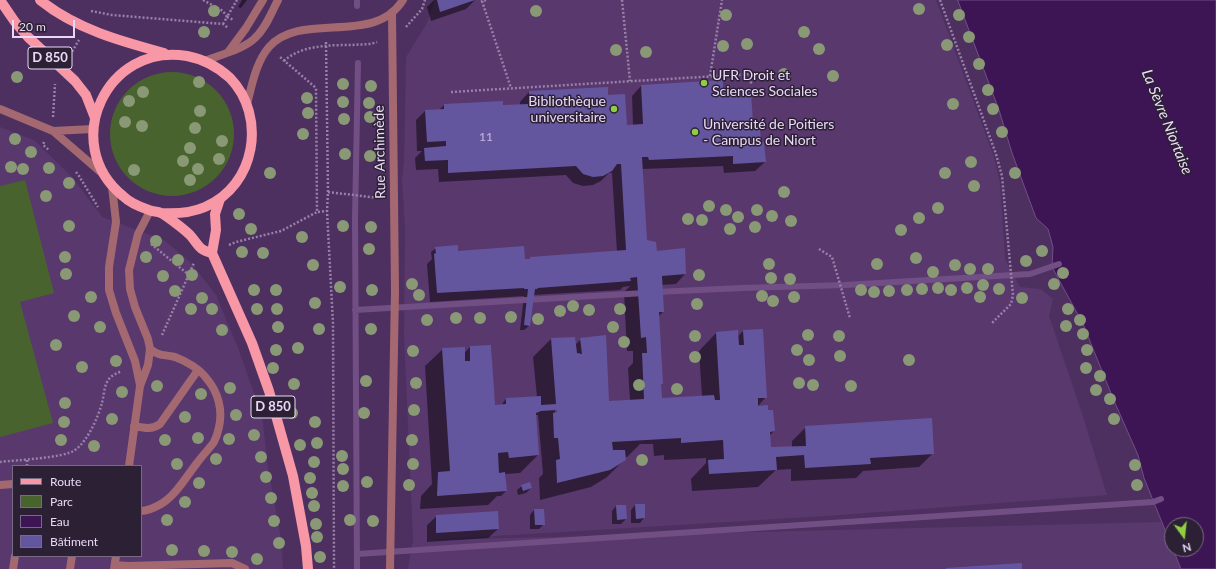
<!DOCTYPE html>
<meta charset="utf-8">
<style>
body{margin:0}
#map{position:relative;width:1216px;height:569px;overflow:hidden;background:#4d3060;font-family:Lato,sans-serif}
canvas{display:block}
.legend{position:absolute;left:12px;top:465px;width:130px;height:92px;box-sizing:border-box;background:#2c2035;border:1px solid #786a82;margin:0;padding:5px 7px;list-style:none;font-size:12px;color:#ead9f6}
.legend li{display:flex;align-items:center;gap:8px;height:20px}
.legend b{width:20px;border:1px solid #786a82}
.north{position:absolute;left:1164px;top:517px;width:40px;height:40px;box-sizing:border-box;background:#2c2035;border:1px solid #786a82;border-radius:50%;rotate:165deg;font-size:11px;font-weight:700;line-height:16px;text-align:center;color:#ead9f6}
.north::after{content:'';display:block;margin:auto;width:14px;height:18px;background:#8fcd42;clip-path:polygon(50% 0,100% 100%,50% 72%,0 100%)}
.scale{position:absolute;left:12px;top:20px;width:63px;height:18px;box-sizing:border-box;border:2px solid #ead9f6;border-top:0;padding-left:5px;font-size:12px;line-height:14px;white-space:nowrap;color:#ead9f6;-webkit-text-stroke:3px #2c2035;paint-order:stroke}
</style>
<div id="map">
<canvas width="1216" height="569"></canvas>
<ul class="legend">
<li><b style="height:5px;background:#f897a5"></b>Route</li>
<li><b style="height:11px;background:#49632e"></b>Parc</li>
<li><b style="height:11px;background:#3d1454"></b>Eau</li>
<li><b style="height:11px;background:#64569e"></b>Bâtiment</li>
</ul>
<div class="north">N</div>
<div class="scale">20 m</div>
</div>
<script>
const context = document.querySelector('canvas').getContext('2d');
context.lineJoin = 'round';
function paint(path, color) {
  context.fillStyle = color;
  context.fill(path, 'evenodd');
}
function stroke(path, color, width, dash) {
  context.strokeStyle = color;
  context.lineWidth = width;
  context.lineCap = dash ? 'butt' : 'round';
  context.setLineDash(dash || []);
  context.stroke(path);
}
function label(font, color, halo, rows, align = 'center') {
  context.font = font + ' Lato,sans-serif';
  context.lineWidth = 3;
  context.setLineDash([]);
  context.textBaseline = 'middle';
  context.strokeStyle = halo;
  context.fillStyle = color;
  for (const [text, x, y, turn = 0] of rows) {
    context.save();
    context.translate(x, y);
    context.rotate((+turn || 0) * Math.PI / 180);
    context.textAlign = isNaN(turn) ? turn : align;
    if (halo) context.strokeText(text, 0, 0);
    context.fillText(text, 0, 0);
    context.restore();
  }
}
const built = new Path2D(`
 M435 0H936L994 157 1000 183 1005 259 1020 287 1041 289 1053 299 1049 316 1081 410 1107 495 826 516 431 540 1161 522 1181 569H408L413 540 404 334 405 228 402 180 404 161 406 57 427 23Z
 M0 127 34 140 73 178 102 217 164 240 191 263 216 295 238 348 262 415 268 468 281 538 283 569H0ZM13 466H141V556H13Z`);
const green = new Path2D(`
 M110 134a62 62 0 1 1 124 0a62 62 0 1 1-124 0Z
 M25 180 54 293 20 302 53 423 0 437V186Z`);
const water = new Path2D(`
 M958 0H1216V569H1181L1173 549H1196V525H1172V547L1144 478 1138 455 1115 403 1083 324 1052 267 1053 247 1048 229 1036 218 1012 153 999 110Z`);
const shadow = new Path2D(`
 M242 0H247L241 8 238 7Z
 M434 0H475L466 9 431 21 427 7Z
 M641 86 722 93 752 123 747 128 760 143 765 162 755 171 724 173 723 166 642 169 646 241 657 252 684 249 685 274 676 284 661 285 663 312 658 317 662 383 660 385 661 399 702 396 699 351 716 333 737 337 743 331 766 397 757 407 774 431 769 436 770 448 792 447V441L806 427 933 453 919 467 863 471 856 478 791 481V469L776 470 758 487 692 491 691 479 706 463V458L664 460V455L654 456 653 444H640L627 457H625V459L607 477 591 487 540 500 539 478 543 474 538 415H535L538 455 520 473 505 474 506 491 501 496H497L488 505 420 509 421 496 432 484 425 366 443 349 464 353 470 347 491 346 494 406 502 405V404L506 399 537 397 533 357 551 339 574 338 575 345 581 339 608 403 630 401 628 368 633 363V351H627L624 292 630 286 623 287 620 290 533 295 529 326 524 330H520L524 296 430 302 427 264 432 259 431 252 436 248 454 253 524 260H529L531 258 617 252 612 173H609L601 181 593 185 583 186 573 183 566 175 439 182 438 169 416 170 415 158 422 151H417L416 120 425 111 439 110 444 105 520 106V102L529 92 607 96 626 126 633 125 632 96ZM557 405V413H555V406Z
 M522 486 531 488 526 493 518 495 517 490Z
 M635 505 644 518 640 523H631V510Z
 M616 506 626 519 621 524H612V511Z
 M534 510 544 524 539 529H530V515Z
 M437 516 498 529 488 538 427 542V525Z`);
const stream = new Path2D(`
 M357 0V6
 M656 292 742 288 845 285 1030 274 1059 264
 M355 310 645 293
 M357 554 1153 502 1161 499
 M357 569 355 218 358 63`);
const building = new Path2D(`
 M437 0H475L440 12Z
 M723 80V92L732 91V93L751 92 753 123 748 124V129H760L761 142H764L766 162 733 164V156L649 160 648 157H642L647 240 656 242 657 251 685 248 686 274 662 276 664 312H659L663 384H661L662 398 714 395 715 400H720L716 332 738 330 739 345H744L743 330 763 329 767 398H758V406L768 405V410H773L775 431 770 432 771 447 806 446 805 426 932 418 934 454 870 458 871 464 805 468 804 455 776 457 777 470 709 474 708 460 724 459 723 440 681 443V438L612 442 613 450H625L626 460 610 470 557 483 556 460 560 459 558 438H554L553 413 557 412V410L541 411 536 413 539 455 509 458 508 452 498 453 499 473 505 472 507 491 437 496 438 472 450 471 442 348 465 347V361H470V346L491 345 495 405 506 404V398L541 396V405L556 404 551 338 575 337 577 353 582 354 580 338 606 335 609 401 644 399 642 353H647L646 337 641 338 637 277 630 278 631 281 538 288 537 289H535L530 326 524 325 528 289H524V288L437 293 434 254 436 253 435 247 458 245V251L524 246 525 259H530V257L626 250 621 164H617L612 171 603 176 593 177 583 174 576 166 448 173V160L425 161 424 148 446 146V141L427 142 425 110 444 109V104L503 101V105L529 104V91L608 87V95L625 94 627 125 643 124 641 85Z
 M530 482 532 488 523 491 521 485Z
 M635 504H645V518L636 519Z
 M616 505H626L627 519 617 520Z
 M534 509H544L545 525H535Z
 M498 511 499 529 436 533V515Z
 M1022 563V569H946V568Z`);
const path = new Path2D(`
 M203 0 223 11 227 17 237 0
 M486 0 482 1 511 88
 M622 0 630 81
 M940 0 996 154 1002 176 1013 295 1011 304 991 324
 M91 11 112 15 223 24 228 28
 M223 24 227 17 234 20
 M406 27 422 9 425 0
 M326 42 328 192 327 211 333 323 334 569
 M70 55 79 40
 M284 61C301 45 330 45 353 45 361 44 369 45 377 42
 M710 76 722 0
 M451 92 751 74V85
 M53 117 55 84
 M44 142 43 145 49 150
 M76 172 79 176 98 207
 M328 192 379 198
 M318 212 327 211
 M151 244 189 275
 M229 245 236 242 281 231 317 212 316 88 280 57
 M819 249 832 257 850 318
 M162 335 194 263
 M0 462C15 460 65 458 75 450 88 441 98 417 102 403 104 395 104 385 109 379 112 375 117 373 122 371
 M27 466V459`);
const service = new Path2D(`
 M229 51 246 28 263 0
 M247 104C252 85 256 62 269 47 302 10 374 47 403 0
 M112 186 116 222 109 267V290L116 313 135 361 140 385
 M134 426C144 428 152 430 160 424L198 370
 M129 466 140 386 148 365 150 349 148 339 135 307 130 289 129 270 138 234 150 211
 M0 485 13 484
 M141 511C148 511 154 508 161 504 176 495 186 477 197 463 202 456 209 449 214 442 216 438 218 432 219 427 223 410 218 392 207 379 200 369 186 361 175 357 163 354 161 357 150 349
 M115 565 128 566 232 563 245 569
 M13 569 15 556
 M70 569 72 556
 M114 569 116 556`);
const minor = new Path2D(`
 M204 61C220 55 244 49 255 38 266 28 271 13 278 0
 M390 569 395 291 392 13`);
const tertiary = new Path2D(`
 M0 109 53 131 104 175
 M53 131 93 129`);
const primary = new Path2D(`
 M0 0 15 22 28 37 75 81 86 95 95 118
 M40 0C76 29 120 41 164 53
 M220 199 215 214 216 230 212 253 252 343 269 391 293 476 306 546 308 569
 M161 213C177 214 191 213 205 207 256 186 267 116 230 78 218 67 203 59 187 56 107 42 59 144 123 196 130 203 140 207 149 210 153 212 157 211 161 213 167 216 185 230 190 235 199 245 197 249 212 253`);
const trees = [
 [919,9],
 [214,11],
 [536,11],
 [726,15],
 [959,15],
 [204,32],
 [804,32],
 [969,37],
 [747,44],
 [947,45],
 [723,46],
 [819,49],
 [616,50],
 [646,52],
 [979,64],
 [784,74],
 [833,76],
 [17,77],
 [199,82],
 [343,84],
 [371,86],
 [988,90],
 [143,92],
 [307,98],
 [129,101],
 [343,102],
 [369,103],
 [953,104],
 [993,109],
 [200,111],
 [308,113],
 [370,117],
 [344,119],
 [125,122],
 [142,126],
 [195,128],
 [1002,132],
 [303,134],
 [15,139],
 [222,141],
 [190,148],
 [31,152],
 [345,154],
 [370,156],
 [219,159],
 [183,161],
 [971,162],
 [11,167],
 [49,168],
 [23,169],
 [198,169],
 [134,170],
 [270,173],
 [945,173],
 [1015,173],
 [190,180],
 [69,183],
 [974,186],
 [784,192],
 [46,196],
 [709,206],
 [938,208],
 [726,210],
 [757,210],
 [239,214],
 [772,216],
 [738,217],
 [919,218],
 [688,219],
 [702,220],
 [791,221],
 [69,226],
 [343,226],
 [371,227],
 [755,227],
 [251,229],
 [730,229],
 [901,230],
 [302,237],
 [156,241],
 [369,249],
 [1042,251],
 [242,252],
 [263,253],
 [65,257],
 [146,257],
 [916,258],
 [178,260],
 [1026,261],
 [769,264],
 [877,264],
 [313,265],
 [955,265],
 [970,269],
 [988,269],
 [933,272],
 [1063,273],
 [66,274],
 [192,275],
 [699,275],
 [163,276],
 [771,278],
 [790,279],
 [412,284],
 [1054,284],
 [983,285],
 [340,287],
 [938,288],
 [967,288],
 [922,289],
 [999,289],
 [254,290],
 [276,290],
 [372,290],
 [861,290],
 [907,290],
 [951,290],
 [175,291],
 [889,291],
 [874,292],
 [419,295],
 [762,296],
 [91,297],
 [794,297],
 [980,297],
 [202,298],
 [1022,298],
 [773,301],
 [315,303],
 [697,304],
 [573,306],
 [191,309],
 [212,309],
 [257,309],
 [277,309],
 [620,309],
 [1068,309],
 [589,310],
 [560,311],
 [74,316],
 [511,317],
 [456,318],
 [480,318],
 [538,319],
 [427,320],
 [1080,320],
 [1066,326],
 [100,327],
 [278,327],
 [613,327],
 [319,329],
 [371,329],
 [222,330],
 [1083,334],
 [808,335],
 [695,336],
 [839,336],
 [624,342],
 [56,345],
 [298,348],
 [276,350],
 [797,350],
 [1087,350],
 [413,351],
 [840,356],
 [695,357],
 [809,360],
 [909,360],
 [116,361],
 [82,367],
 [273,368],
 [1086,368],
 [1100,376],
 [366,381],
 [416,383],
 [799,383],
 [294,384],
 [639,385],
 [813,385],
 [157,386],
 [851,386],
 [230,388],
 [677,389],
 [1096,390],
 [122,392],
 [201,394],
 [1110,399],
 [65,403],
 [414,410],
 [292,413],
 [364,413],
 [236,415],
 [185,417],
 [112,419],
 [1114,419],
 [64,422],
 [315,422],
 [254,435],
 [198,438],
 [229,439],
 [61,440],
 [165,440],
 [412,440],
 [317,443],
 [300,445],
 [94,446],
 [342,456],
 [261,457],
 [216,459],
 [642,460],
 [314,462],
 [177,464],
 [413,464],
 [1135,465],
 [343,469],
 [266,477],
 [310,478],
 [367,482],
 [199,483],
 [409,485],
 [1137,485],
 [343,486],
 [312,493],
 [271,498],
 [185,502],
 [314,506],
 [167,520],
 [350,520],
 [274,521],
 [373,521],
 [316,524],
 [317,537],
 [279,543],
 [172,550],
 [204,551],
 [232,552],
 [320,557],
 [257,559]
];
const markers = [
 [704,83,4,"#8fcd42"],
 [614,109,4,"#8fcd42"],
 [695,132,4,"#8fcd42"]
];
const numberNames = [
 ["11",486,137]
];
const shields = [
 [50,58,44],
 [273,407,44]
];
const shieldNames = [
 ["D 850",50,58],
 ["D 850",273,407]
];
const poiNames = [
 ["UFR Droit et",712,75],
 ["Sciences Sociales",712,91],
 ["Bibliothèque",606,101,"right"],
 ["universitaire",606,117,"right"],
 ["Université de Poitiers",703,124],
 ["- Campus de Niort",703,140]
];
const streetNames = [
 ["Rue Archimède",380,152,-91]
];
const waterNames = [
 ["La Sèvre Niortaise",1167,122,68]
];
paint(built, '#59386e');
paint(green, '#49632e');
paint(water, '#3d1454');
stroke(water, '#714f85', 1);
paint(shadow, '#0007');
stroke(stream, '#714f85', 6);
paint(building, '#64569e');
stroke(path, '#9881a8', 2.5, [2, 2]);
stroke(service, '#a46871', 8);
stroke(minor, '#a46871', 8);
stroke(tertiary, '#a46871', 8);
stroke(primary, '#f897a5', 10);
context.fillStyle = '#899875';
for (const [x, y] of trees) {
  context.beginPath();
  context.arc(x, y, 6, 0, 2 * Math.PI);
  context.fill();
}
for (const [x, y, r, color] of markers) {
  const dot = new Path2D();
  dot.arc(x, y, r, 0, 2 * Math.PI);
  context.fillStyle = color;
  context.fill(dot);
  stroke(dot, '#2c2035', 1.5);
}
label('12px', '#c8b8e0', null, numberNames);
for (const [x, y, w] of shields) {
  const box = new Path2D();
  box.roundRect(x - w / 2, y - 11, w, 22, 3);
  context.fillStyle = '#2c2035';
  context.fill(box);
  stroke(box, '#ead9f6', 1);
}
label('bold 13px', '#ead9f6', null, shieldNames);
label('14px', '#ead9f6', '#2c2035', poiNames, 'left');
label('14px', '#ead9f6', '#2c2035', streetNames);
label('italic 15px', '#eadff3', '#2c2035', waterNames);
</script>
